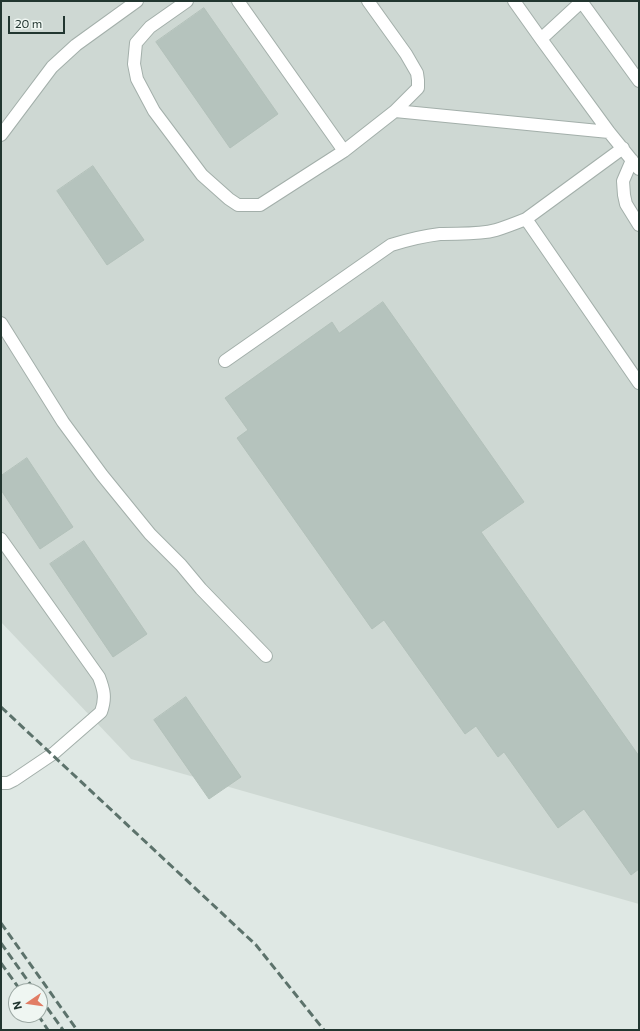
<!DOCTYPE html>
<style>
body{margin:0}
#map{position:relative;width:640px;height:1031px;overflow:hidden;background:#dfe8e4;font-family:Commissioner,sans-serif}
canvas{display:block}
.frame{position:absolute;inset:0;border:2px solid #223630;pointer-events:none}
.north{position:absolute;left:8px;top:983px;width:40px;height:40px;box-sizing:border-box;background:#eff6f2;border:1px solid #9da9a4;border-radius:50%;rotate:257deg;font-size:11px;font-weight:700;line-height:16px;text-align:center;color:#223630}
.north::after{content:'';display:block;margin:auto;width:14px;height:18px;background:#e17d65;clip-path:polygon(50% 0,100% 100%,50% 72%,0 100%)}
.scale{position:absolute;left:8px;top:16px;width:57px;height:18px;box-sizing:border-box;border:2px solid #223630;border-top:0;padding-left:5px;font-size:12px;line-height:14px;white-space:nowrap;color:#223630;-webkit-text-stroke:3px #eff6f2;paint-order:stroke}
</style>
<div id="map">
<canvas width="640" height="1031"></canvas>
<div class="frame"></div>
<div class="north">N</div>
<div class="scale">20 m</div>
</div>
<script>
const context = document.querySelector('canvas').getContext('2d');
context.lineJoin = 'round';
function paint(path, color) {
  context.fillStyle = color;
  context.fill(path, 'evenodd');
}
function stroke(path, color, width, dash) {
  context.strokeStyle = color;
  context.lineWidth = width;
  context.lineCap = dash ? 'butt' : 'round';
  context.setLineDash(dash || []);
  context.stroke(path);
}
const built = new Path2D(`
 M1 1H639V904L131 759 1 622Z`);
const building = new Path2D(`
 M204 8 278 114 230 148 156 42Z
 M93 166 144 240 107 265 57 191Z
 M383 302 524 502 481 532 639 756V869L631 875 584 809 558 828 504 752 498 757 476 726 465 734 384 620 372 629 237 438 248 430 225 398 332 322 339 333Z
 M27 458 73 527 40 549 1 490V476Z
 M84 541 147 634 113 657 50 564Z
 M186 697 241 777 209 799 154 720Z`);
const minor = new Path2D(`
 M187 1 150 27 136 43 134 64 137 79 154 111 202 175 229 199 238 205H260L344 151 395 111 418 88V80L417 73 406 54 368 1
 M238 1 344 151
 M514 1 541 39 609 132 639 169
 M581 1 639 81
 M541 39 581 2
 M395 111 609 132
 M1 135 52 67 76 45 137 1
 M632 160 623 181 624 195 626 204 639 225
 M526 219 639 383
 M1 323 63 422 102 475 150 534 181 565 201 589 266 656
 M225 361 391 245C407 240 423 236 440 234 459 233 478 235 496 230 506 227 516 223 526 219L623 148
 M1 539 99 677C104 690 106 698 101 712L54 753 14 780 8 783H1`);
const rail = new Path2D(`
 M1 707 256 945 324 1030
 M1 923 77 1030
 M1 943 35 991
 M1 963 21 991
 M40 998 63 1030
 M38 1015 48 1030`);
paint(built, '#ced8d3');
paint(building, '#b5c3bd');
stroke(building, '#b3c1ba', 1);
stroke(minor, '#a3afaa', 14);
stroke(minor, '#fff', 12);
stroke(rail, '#5c726b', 3, [8, 4]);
</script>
